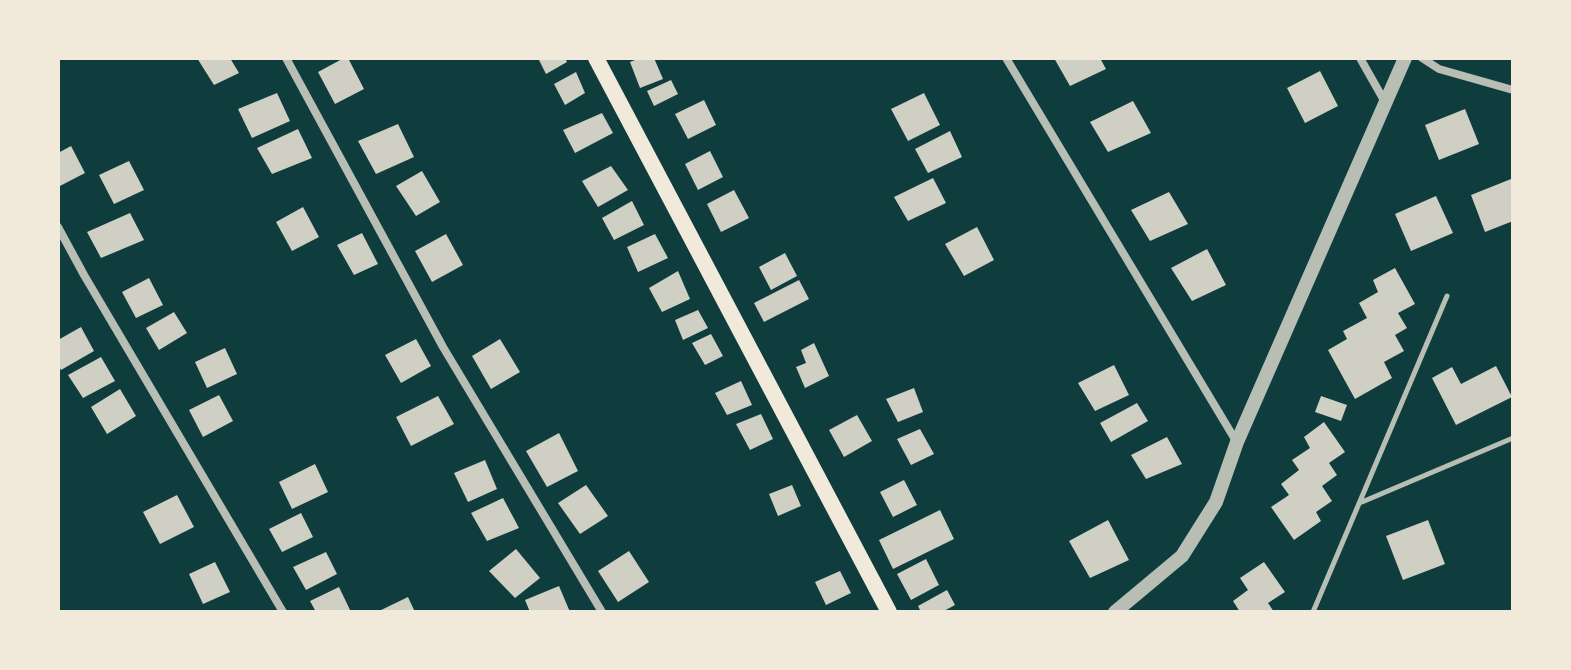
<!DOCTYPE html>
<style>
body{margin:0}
#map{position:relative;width:1571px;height:670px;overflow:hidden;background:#0f3d3e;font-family:Helvetica,sans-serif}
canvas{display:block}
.frame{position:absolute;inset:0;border:60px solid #f1e9da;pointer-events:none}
</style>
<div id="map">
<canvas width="1571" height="670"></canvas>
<div class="frame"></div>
</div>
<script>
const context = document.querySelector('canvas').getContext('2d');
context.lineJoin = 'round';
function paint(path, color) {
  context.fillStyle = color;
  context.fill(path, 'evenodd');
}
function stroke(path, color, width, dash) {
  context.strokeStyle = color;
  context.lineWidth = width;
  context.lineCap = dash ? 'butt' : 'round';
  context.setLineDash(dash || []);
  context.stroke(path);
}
const building = new Path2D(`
 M197 58H230L239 73 214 85Z
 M344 58H348L364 89 335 104 318 72Z
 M538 58H565L567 62 546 74Z
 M640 58H654L663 79 640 88 630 62Z
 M1054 58H1100L1106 69 1070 86Z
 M1320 71 1338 106 1305 123 1287 88Z
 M576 72 585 93 565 105 554 84Z
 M671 80 678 94 654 106 647 91Z
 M277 93 290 121 252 138 238 109Z
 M924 93 940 125 908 141 891 109Z
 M704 100 716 125 688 139 675 114Z
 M1133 101 1151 133 1108 152 1090 122Z
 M1465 109 1479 144 1439 160 1425 125Z
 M602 113 613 133 575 153 563 130Z
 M398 124 414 157 376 174 358 141Z
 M298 129 312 158 272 174 257 148Z
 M950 131 962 157 928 173 915 149Z
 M71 146 85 173 58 187V153Z
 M710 151 723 177 698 190 685 164Z
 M129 161 144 190 114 204 99 175Z
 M611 166 628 190 598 207 582 181Z
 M422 171 440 202 416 216 396 186Z
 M933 178 946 203 908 221 894 197Z
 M1511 179 1513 183V221L1485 232 1471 195Z
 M734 190 749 218 721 232 707 204Z
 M1169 192 1188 224 1150 241 1131 210Z
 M1436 196 1453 233 1411 251 1395 214Z
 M632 201 644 225 614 240 602 218Z
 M303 207 319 237 292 251 276 222Z
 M130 213 144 240 101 258 87 232Z
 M977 227 994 260 964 276 945 244Z
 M362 233 378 264 354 275 337 245Z
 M446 234 463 265 432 282 415 251Z
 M655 234 668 258 638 272 627 247Z
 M1207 249 1226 285 1192 301 1171 268Z
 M785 253 797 276 771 290 759 267Z
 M1395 268 1415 304 1398 313 1407 328 1395 335 1404 351 1384 362 1392 378 1355 399 1328 350 1347 339 1343 331 1367 318 1359 303 1378 292 1373 280Z
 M678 271 690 299 662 312 649 288Z
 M149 278 163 305 136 318 122 292Z
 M799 280 809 299 764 322 754 303Z
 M698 310 708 328 683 340 675 320Z
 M174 312 187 333 159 350 146 328Z
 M81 327 94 351 61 370 58 365V340Z
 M711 334 723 356 705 365 692 343Z
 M416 339 431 366 401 383 385 355Z
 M500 339 520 372 491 389 472 356Z
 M814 343 829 376 805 388 796 367 806 363 801 350Z
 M225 348 237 374 207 388 195 362Z
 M101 357 115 381 83 398 68 375Z
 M1114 365 1129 395 1095 411 1078 383Z
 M1496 366 1512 397 1456 425 1432 378 1452 367 1461 384Z
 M741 381 752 405 727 415 715 393Z
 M914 388 923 412 898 422 886 399Z
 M120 389 136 416 107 434 91 407Z
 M219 395 233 421 203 437 189 410Z
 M438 396 454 424 411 446 396 417Z
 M1321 396 1347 405 1341 421 1315 412Z
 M1137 403 1148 421 1111 442 1100 423Z
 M761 414 773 439 750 450 736 424Z
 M857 415 872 441 844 457 829 430Z
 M1324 422 1345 452 1329 463 1337 475 1322 486 1332 501 1316 512 1321 521 1294 540 1271 507 1289 495 1281 484 1299 470 1292 460 1310 448 1304 437Z
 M920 429 934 454 911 465 897 439Z
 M559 433 578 471 547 487 526 451Z
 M1167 437 1182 464 1146 479 1131 455Z
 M485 460 497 489 468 502 454 473Z
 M315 464 328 492 292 509 279 482Z
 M904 480 917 505 893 517 880 492Z
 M586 485 608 516 580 534 558 503Z
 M792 485 801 506 778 516 769 494Z
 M177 495 194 527 160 544 143 512Z
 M503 498 519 528 487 541 471 513Z
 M940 510 954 539 893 569 879 540Z
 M301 513 313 537 282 552 269 529Z
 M1108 520 1129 560 1090 578 1069 541Z
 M1428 520 1445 564 1403 580 1386 536Z
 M516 549 540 578 515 598 489 571Z
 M629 551 649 582 618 602 598 571Z
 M326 552 337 574 306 590 293 567Z
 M926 559 939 585 911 600 897 574Z
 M215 562 230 592 203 604 189 574Z
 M1264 562 1285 592 1268 603 1274 612H1240L1233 601 1248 590 1240 578Z
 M840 571 851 593 826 605 815 582Z
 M559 586 570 612H530L525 600Z
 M339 587 351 612H316L310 601Z
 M947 590 955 605 942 612H921L918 606Z
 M408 597 415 612H377Z`);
const service = new Path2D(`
 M1362 502 1513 438
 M1313 612 1447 296`);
const minor = new Path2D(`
 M286 58 443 347 602 612
 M1006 58 1236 441
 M1360 58 1385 102
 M1422 58 1439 69 1513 90
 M58 227 84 275 283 612`);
const tertiary = new Path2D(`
 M1115 612 1182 556 1216 502 1237 442 1405 58`);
const secondary = new Path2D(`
 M596 58 889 612`);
paint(building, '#cfcfc3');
stroke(service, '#b8beb3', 5);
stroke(minor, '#b8beb3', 8);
stroke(tertiary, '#b8beb3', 14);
stroke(secondary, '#f1e9da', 16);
</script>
